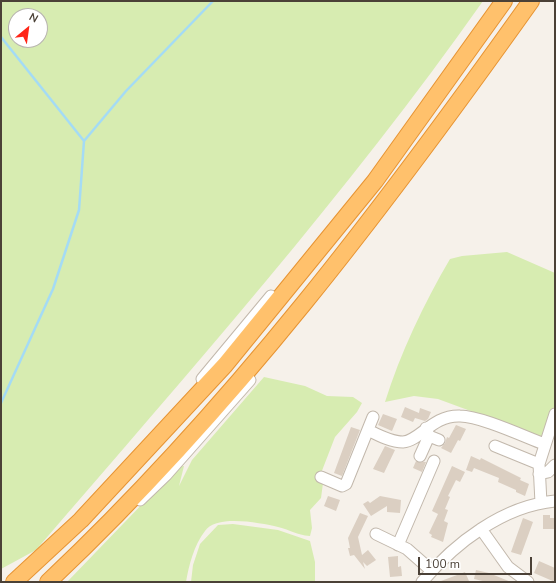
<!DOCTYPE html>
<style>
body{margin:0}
#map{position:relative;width:556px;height:583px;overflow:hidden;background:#f6f1ea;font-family:"Nunito Sans",sans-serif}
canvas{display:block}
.frame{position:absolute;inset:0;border:2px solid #4b4137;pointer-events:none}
.north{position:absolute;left:8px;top:8px;width:40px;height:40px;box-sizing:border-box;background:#fff;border:1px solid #b7b3af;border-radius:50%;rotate:29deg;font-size:11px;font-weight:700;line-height:16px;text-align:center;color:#4b4137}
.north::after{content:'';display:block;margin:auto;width:14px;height:18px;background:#ff2618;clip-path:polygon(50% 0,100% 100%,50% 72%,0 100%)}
.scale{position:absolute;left:418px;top:557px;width:114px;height:18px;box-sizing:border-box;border:2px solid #4b4137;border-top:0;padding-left:5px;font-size:12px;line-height:14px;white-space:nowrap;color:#4b4137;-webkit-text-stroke:3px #fff;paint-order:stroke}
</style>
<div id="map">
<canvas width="556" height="583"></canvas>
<div class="frame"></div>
<div class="north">N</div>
<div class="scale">100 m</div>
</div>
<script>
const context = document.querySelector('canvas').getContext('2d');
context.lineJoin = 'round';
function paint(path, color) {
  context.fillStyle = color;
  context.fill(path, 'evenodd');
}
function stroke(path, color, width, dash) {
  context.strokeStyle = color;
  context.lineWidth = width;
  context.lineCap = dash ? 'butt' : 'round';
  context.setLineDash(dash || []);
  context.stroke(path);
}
const green = new Path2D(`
 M1 1H483C347 194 190 371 36 550L1 569ZM16 16H40V40H16Z
 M507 252 555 273V405L541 437 438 399 414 396 385 402C400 354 424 303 450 259L462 256Z
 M264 377 305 386 327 396 353 397 362 403 357 412 335 437 318 481 323 483 321 498 310 510 312 528 310 536C296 535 291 530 278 527 261 523 216 514 205 531 194 545 189 565 186 582H67L178 467 184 466 179 486 192 460Z
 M233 524 278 530 310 541 315 562V582H191L193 565 200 544 218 525Z`);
const stream = new Path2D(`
 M1 37 84 141
 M1 403 53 289 79 210 84 141 126 91 213 1`);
const building = new Path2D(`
 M405 407 419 413 420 408 431 412 428 419 425 421 415 418 413 422 401 417Z
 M383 414 397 419 392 431 378 425Z
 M456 425 466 429 460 441 458 440 451 453 441 448 445 443 447 437 449 438Z
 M351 427 360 430 342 476 334 473Z
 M385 446 395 450 384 473 373 469Z
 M471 456 480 460 481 458 521 478 520 480 529 484 525 496 516 492V490L498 482 499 478 474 468 472 472 466 470Z
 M416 461 426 462 422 472 413 468Z
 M452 466 465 472 460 482 456 480 448 496 450 497 445 509 448 510 444 521 448 523 443 542 431 537 432 535 429 533 438 514 432 511Z
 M328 496 340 500 336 511 324 506Z
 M380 496 401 500 400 513 387 512V506L371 516 363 504 368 501 370 503Z
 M360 513 368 516 358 537 362 555 368 550 376 560 367 566 363 562 365 569 354 555 350 556 348 548H350L348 538Z
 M543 515H550V518H554V529H543Z
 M523 518 533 522 521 555 511 552Z
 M398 556V567L401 566 402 576 390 577 388 557Z
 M539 561 555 568V582L534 573Z
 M476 570 489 573 511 582H487L474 579Z
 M465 572 469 581 441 582V581Z`);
const minor = new Path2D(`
 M202 379 271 296
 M368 430C378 435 391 442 403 442 420 441 432 415 460 416 480 416 523 436 544 444
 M429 436 439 440
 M495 446 539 464
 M420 456 429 436 426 428
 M539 474 548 472 555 465
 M321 477 342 486 346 484 373 417
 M140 500 166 475 250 380
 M541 503 539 464 555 414
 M481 529 508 567 528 582
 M376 534 407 549 432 571
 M398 545 434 461
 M422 582C455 543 503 506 555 501`);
const highway = new Path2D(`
 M14 582 81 520 225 365 375 181 504 1
 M48 582C232 409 385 206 531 1`);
paint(green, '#d7ecb1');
stroke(stream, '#a4dbf5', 2.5);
paint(building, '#dbcfc2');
stroke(minor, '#c2b8ac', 13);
stroke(highway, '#e79433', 18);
stroke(minor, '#fff', 11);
stroke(highway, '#ffc16c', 16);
</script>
